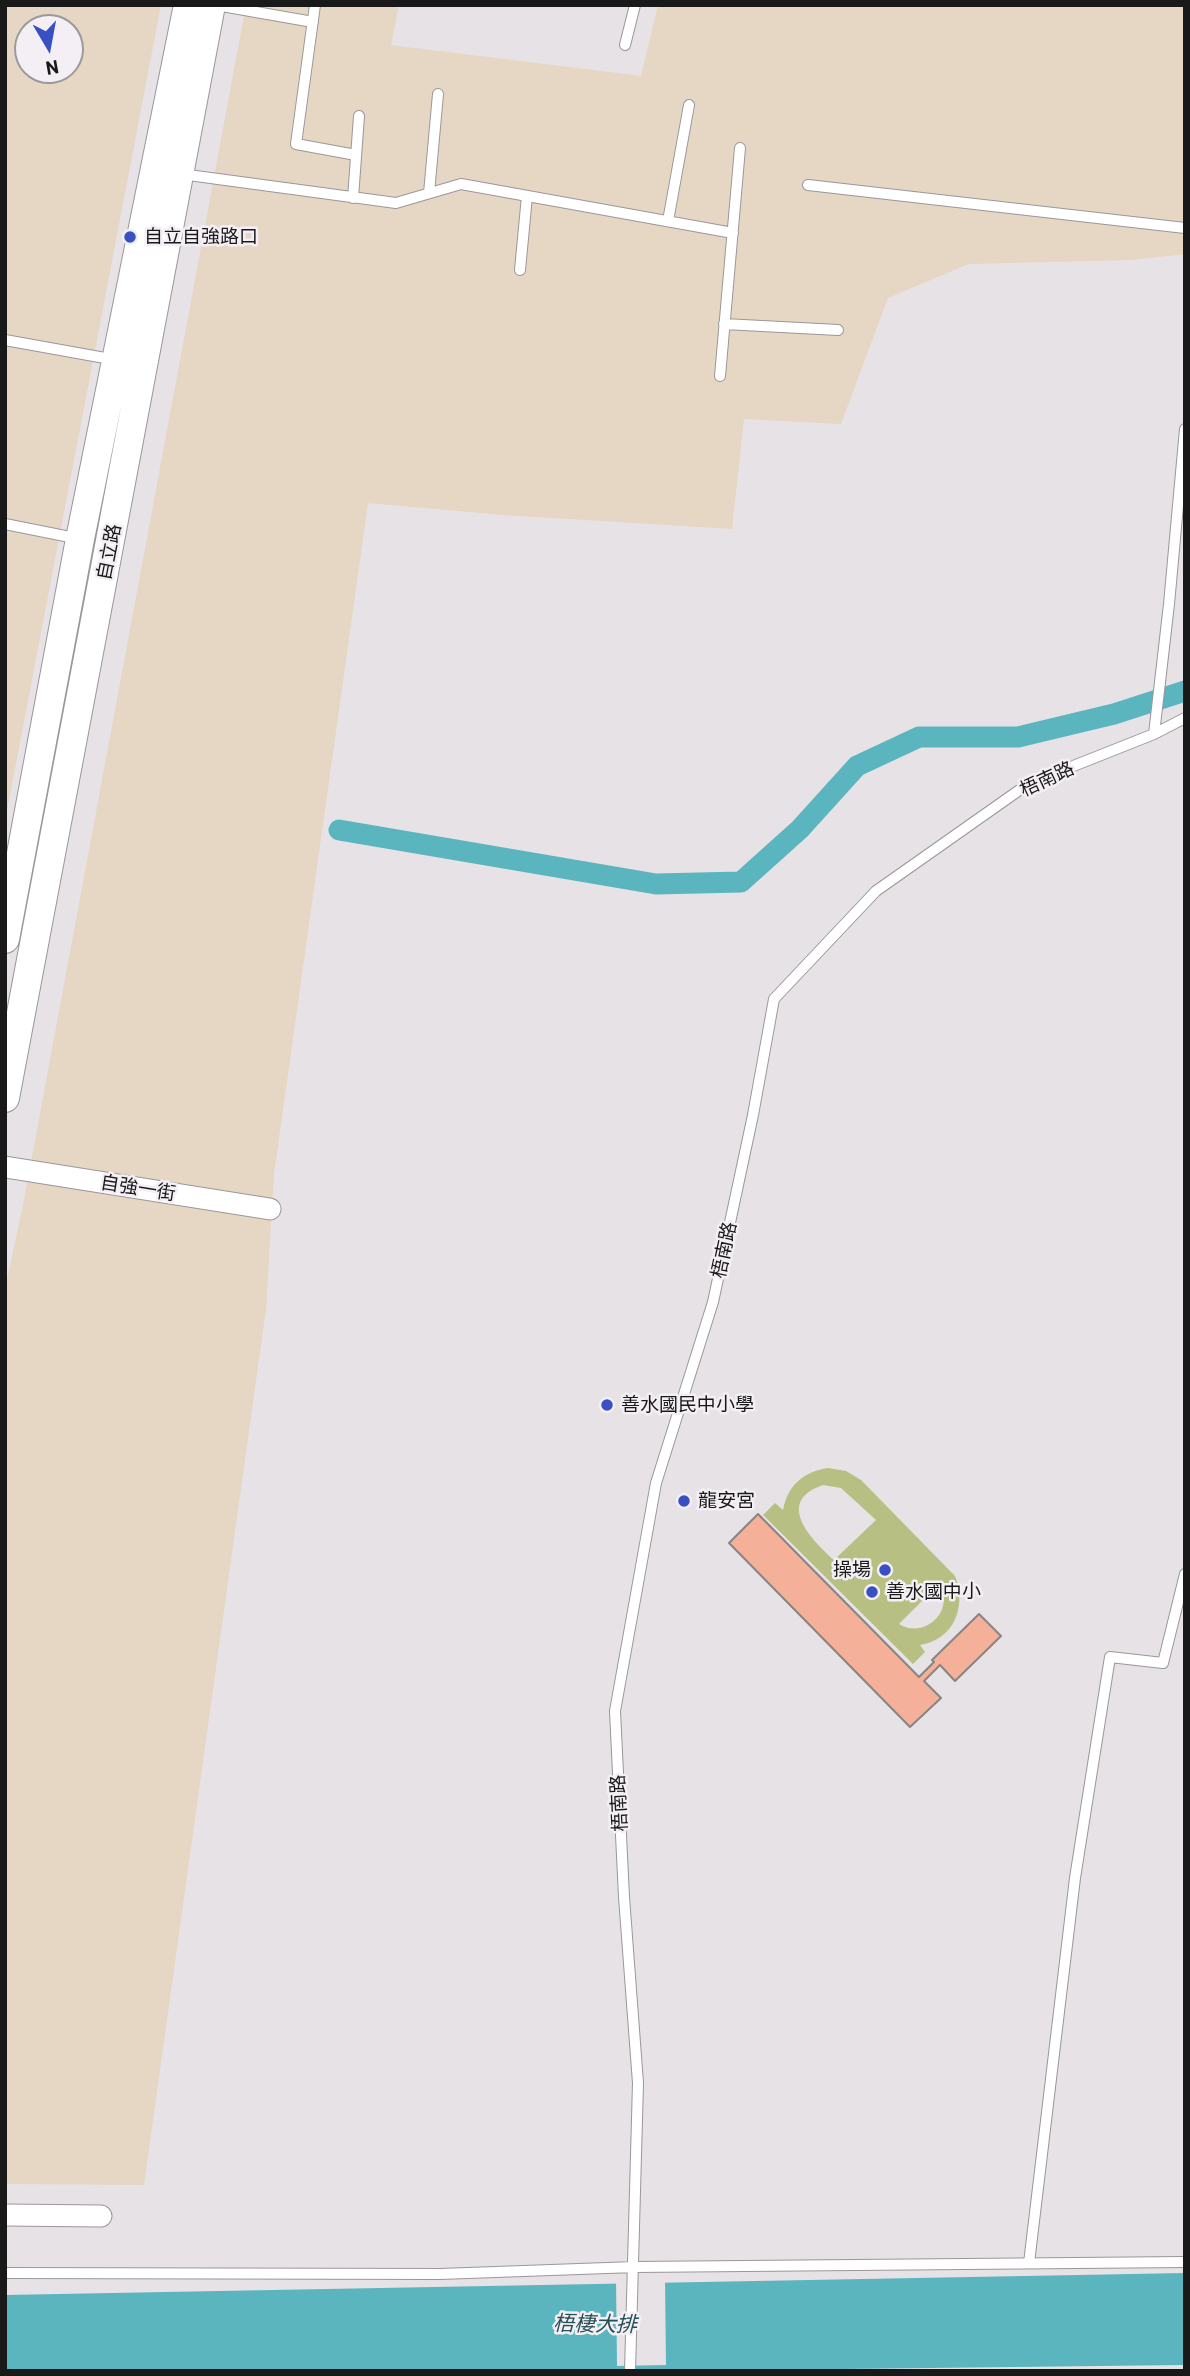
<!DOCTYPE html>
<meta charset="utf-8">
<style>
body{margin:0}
#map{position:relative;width:1190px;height:2376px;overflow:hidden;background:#e6e2e6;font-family:Barlow,sans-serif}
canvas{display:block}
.frame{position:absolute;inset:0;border:7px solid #1a191a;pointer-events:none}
.north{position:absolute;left:14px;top:14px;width:70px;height:70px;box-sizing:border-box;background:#f3eff4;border:2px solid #9c999d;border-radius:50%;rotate:170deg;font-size:19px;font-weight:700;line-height:28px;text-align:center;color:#1a191a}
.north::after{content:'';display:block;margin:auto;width:24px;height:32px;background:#3850c2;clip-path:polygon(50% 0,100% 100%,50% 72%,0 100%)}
</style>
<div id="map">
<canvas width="1190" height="2376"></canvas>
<div class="frame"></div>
<div class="north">N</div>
</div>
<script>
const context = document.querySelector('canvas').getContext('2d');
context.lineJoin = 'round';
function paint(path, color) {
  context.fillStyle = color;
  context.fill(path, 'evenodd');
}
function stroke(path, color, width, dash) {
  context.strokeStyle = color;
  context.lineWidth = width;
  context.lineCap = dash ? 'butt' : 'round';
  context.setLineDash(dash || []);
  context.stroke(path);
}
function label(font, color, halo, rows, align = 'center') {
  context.font = font + ' Barlow,"Noto Sans TC",sans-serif';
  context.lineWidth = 5;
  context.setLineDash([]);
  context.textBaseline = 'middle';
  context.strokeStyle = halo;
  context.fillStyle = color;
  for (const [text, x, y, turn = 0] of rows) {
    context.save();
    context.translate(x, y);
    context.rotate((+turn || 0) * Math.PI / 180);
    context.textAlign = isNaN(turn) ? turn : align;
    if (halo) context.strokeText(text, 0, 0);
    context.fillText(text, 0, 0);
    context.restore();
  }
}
const industrial = new Path2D(`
 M5 5H161L5 821ZM28 28H70V70H28Z
 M246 5H399L391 45 641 76 658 5H1185V254L1133 260 969 264 888 298 841 424 744 419 732 529 503 515 368 503 274 1174 266 1309 144 2185 5 2184V1289L23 1205Z`);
const green = new Path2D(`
 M828 1468 846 1471 861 1480 955 1576C967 1606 954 1640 920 1645L925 1652 913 1664 763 1515 775 1503 783 1510C788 1485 803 1472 828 1468ZM823 1485 841 1488 876 1520 834 1560C813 1541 773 1502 823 1485ZM938 1585C957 1610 924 1640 899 1624Z`);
const water = new Path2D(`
 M1185 2273V2365L676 2371H5V2295Z`);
const pier = new Path2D(`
 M665 2278 666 2365 617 2366 616 2279Z`);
const canal = new Path2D(`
 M339 830 656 884 741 882 800 829 857 766 919 737H1018L1114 714 1185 691`);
const building = new Path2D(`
 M758 1514 919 1677 934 1662 932 1660 979 1614 1001 1636 955 1681 940 1665 924 1681 941 1698 910 1727 729 1543Z`);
const lane = new Path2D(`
 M216 5 313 22
 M315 5 296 144 356 155
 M625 45 635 5
 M181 174 396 203 461 184 733 233
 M808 185 1185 228
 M429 193 438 94
 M353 198 359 116
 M668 221 689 105
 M520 270 527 196
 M724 324 838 330
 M5 340 116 360
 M720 376 740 148
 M5 524 80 539
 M1154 734 1169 604 1185 429
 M1029 2263 1075 1878 1110 1657 1163 1663 1185 1574
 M5 2273 440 2274 635 2267 1185 2262
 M630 2371 638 2083 624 1897 615 1711 656 1483 713 1302 753 1115 774 999 876 891 1028 784 1154 734 1185 718`);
const street = new Path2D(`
 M5 1167 270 1209
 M5 2215 101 2216`);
const secondary = new Path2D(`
 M5 939 80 539 188 5
 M5 1098 211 5`);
const markers = [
 [130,237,7,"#3850c2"],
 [607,1405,7,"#3850c2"],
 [684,1501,7,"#3850c2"],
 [885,1570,7,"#3850c2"],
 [872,1592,7,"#3850c2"]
];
const poiNames = [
 ["自立自強路口",144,237],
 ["善水國民中小學",621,1405],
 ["龍安宮",698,1501],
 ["操場",871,1570,"right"],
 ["善水國中小",886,1592]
];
const streetNames = [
 ["自立路",109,552,-79],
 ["梧南路",1047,779,-25],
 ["自強一街",138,1188,9],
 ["梧南路",724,1250,-78],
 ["梧南路",619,1803,-93]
];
const waterNames = [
 ["梧棲大排",595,2324,1]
];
paint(industrial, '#e6d7c4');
paint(green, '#b8bf82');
paint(water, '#5bb5be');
paint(pier, '#e6e2e6');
stroke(canal, '#5bb5be', 21);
paint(building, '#f4b098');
stroke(building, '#898482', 2);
stroke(lane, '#9a979b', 12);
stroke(street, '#9a979b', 23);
stroke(secondary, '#9a979b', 30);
stroke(lane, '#fff', 10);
stroke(street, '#fff', 21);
stroke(secondary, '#fff', 28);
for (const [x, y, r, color] of markers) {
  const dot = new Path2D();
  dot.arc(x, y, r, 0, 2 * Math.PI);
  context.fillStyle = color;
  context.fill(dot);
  stroke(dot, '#f3eff4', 2.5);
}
label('19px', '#1a191a', '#f3eff4', poiNames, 'left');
label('19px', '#1a191a', '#f3eff4', streetNames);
label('italic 21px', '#265054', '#f3eff4', waterNames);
</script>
